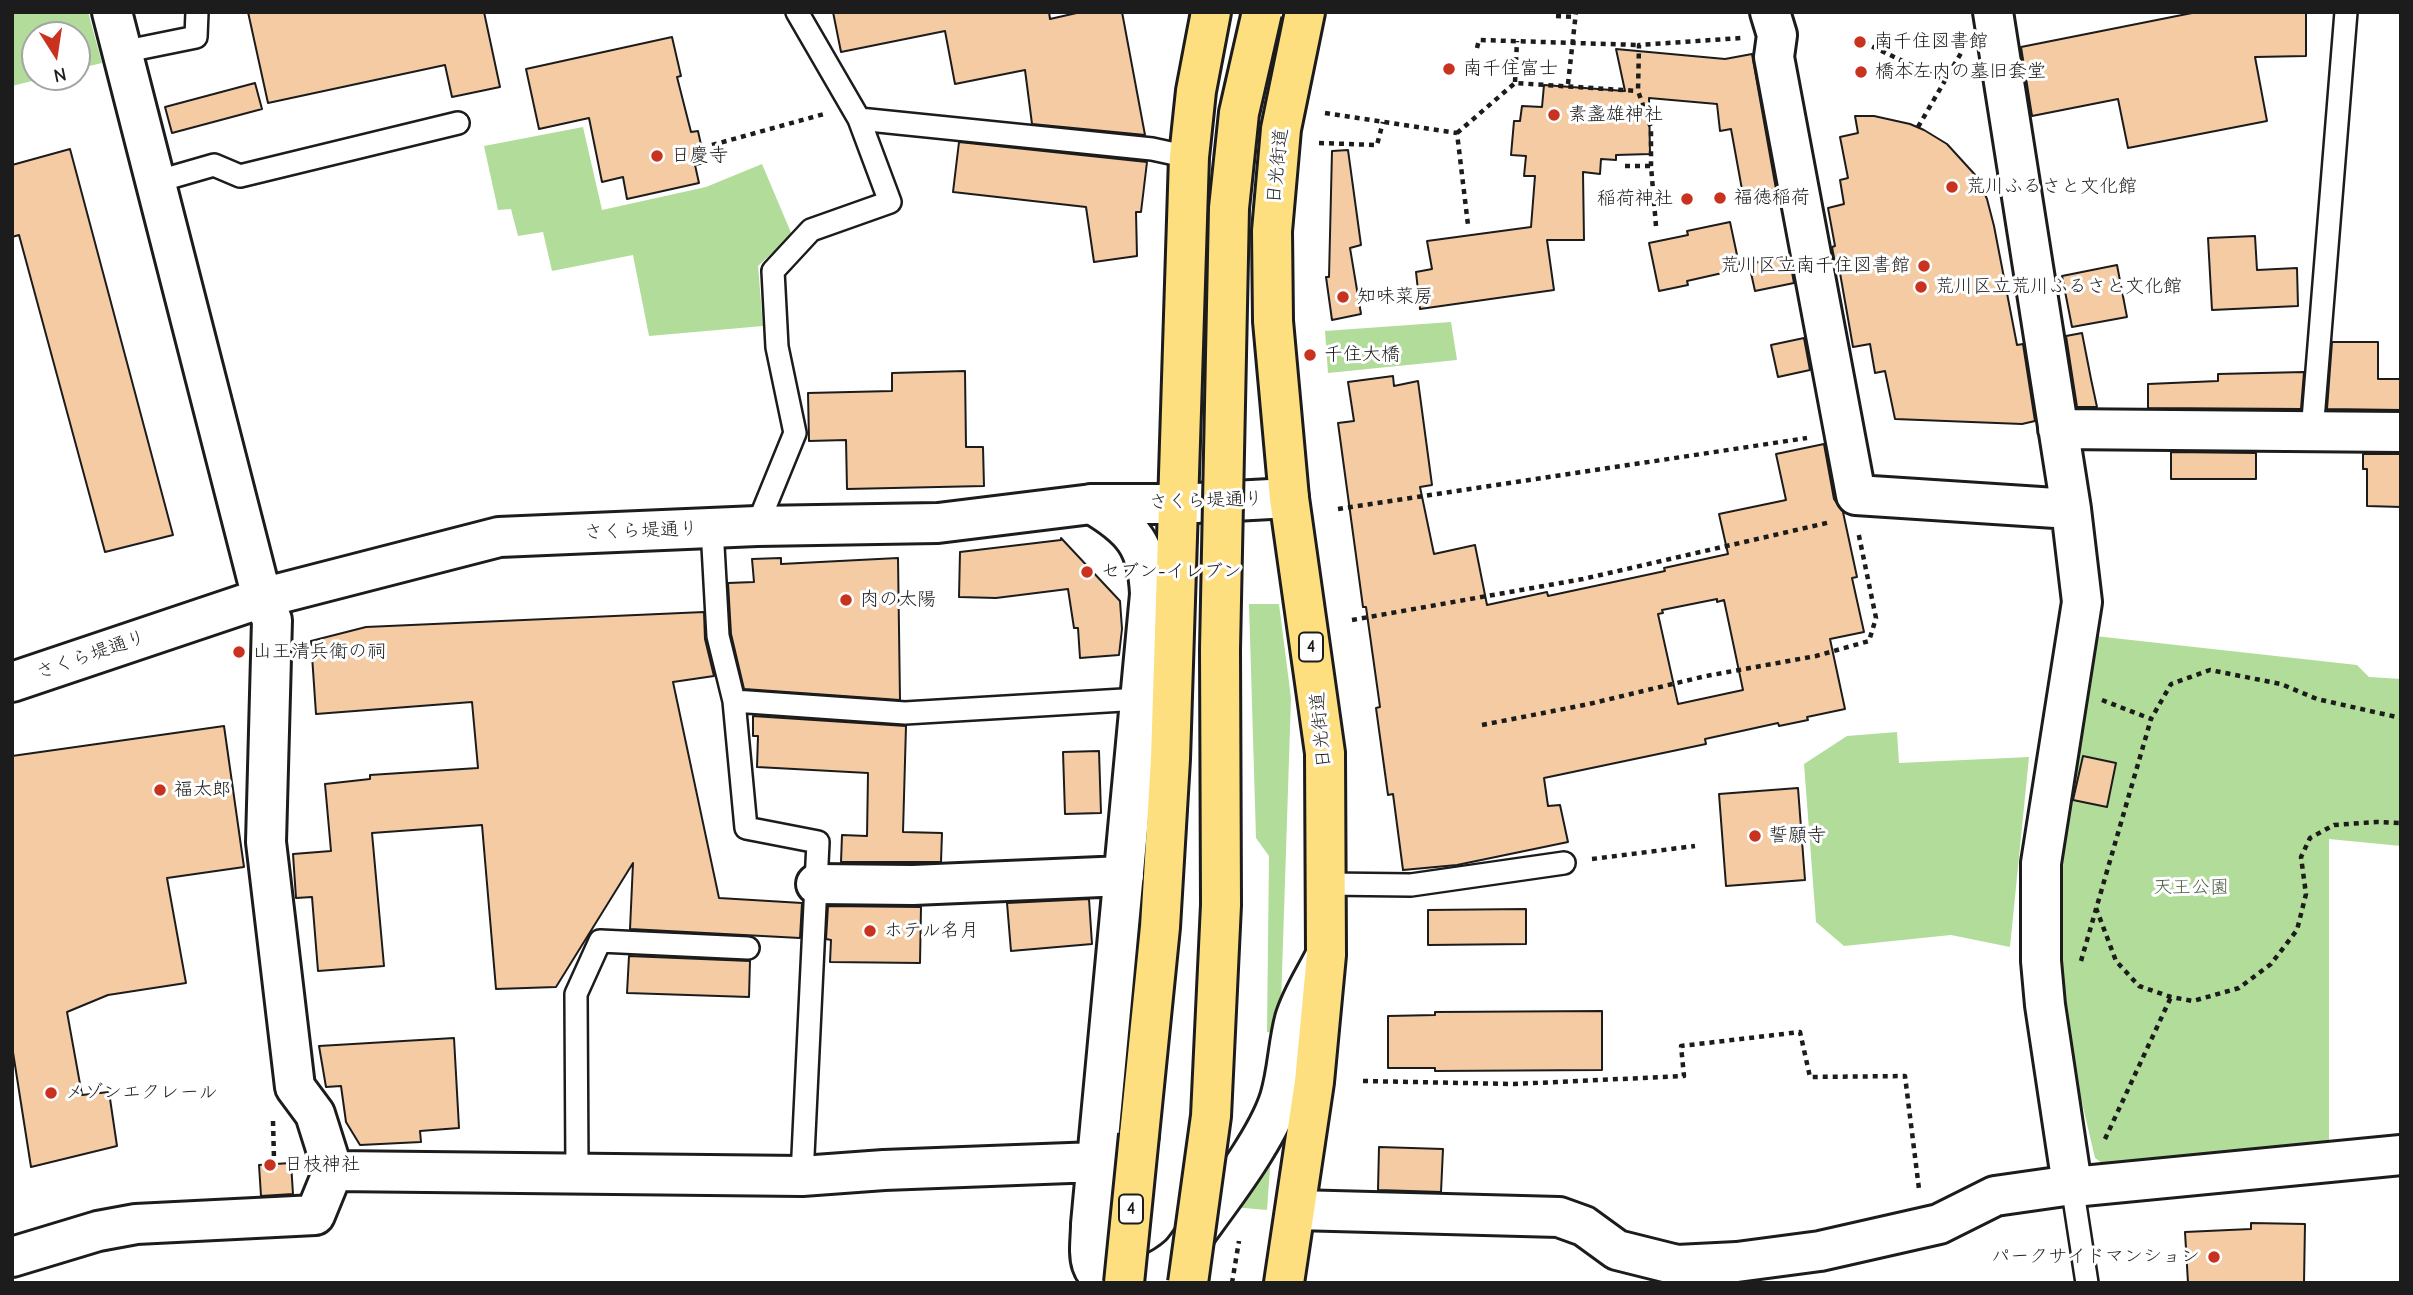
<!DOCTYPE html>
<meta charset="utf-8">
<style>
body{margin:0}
#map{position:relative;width:2413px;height:1295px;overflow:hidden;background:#fff;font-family:"Comic Neue",sans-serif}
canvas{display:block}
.frame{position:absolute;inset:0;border:14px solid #1c1c1c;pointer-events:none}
.north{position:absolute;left:21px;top:21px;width:70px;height:70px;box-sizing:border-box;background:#fff;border:2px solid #a4a4a4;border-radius:50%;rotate:168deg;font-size:19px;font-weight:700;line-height:28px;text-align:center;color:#1c1c1c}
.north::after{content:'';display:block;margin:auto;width:24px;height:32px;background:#c8321e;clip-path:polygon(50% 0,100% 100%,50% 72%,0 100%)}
</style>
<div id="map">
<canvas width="2413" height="1295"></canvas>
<div class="frame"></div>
<div class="north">N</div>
</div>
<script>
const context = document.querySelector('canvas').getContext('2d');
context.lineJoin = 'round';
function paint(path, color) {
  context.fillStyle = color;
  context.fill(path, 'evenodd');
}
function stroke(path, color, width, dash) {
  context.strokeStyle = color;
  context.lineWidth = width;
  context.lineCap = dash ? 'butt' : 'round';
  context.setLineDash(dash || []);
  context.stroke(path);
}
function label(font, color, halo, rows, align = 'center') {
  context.font = font + ' "Comic Neue","Klee One",sans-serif';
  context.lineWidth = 6;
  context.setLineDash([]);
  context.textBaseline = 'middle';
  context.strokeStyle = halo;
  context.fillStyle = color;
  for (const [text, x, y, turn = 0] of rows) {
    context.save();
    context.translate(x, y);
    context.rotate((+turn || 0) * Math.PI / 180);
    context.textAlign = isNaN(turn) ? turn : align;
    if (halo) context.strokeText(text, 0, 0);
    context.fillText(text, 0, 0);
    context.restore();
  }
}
const green = new Path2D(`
 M12 12H88L102 63 77 69V35H35V77H48L12 86Z
 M583 127 602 210 706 187 762 164 792 235 758 266 763 326 649 336 633 255 552 271 543 232 518 236 511 209 498 210 484 146Z
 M1451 322 1457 360 1328 373 1325 331Z
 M1249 604H1279L1291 698 1280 1034 1267 1032 1269 856 1256 838Z
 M2095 636 2357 665 2369 677 2401 679V846L2329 839V1146L2112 1170 2095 1158 2060 1009 2053 879Z
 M1897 732 1899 763 2029 757 2010 947 1951 935 1844 946 1816 922 1804 764 1847 736Z
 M1271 1154 1267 1210 1233 1207Z`);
const building = new Path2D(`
 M248 12H484L500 87 452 97 445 65 268 103Z
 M833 12H1049L1050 19 1081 12H1122L1145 135 1032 124 1025 70 955 84 945 31 841 52Z
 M2197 12H2306V56L2255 57 2267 121 2128 148 2118 99 2032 116 2021 47Z
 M672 37 681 76 677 77 691 132 698 131 705 163 695 165 699 183 627 199 623 177 602 182 589 118 539 129 526 69Z
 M1616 49 1725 59 1752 54 1776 189 1743 195 1731 129 1720 131 1717 104 1649 98 1650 154 1616 155V160L1601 159 1600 174 1583 172 1584 240H1547L1554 290 1420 309 1416 272 1432 269 1427 241 1531 227 1535 176H1524L1526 156 1511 155 1514 121H1520L1522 106 1542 107 1544 85 1625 91Z
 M255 83 262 109 172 133 165 107Z
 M1855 116H1874L1910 124 1924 130 1947 144 1978 178 1987 199 1994 226 2017 345 2023 344 2035 421 2022 424 1895 419 1885 371 1875 373 1870 344 1853 347 1840 273 1837 274 1832 247 1835 246 1828 208 1844 204 1840 180 1848 178 1840 137 1858 133Z
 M959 142 1147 162 1141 212H1136L1137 256 1094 262 1086 207 953 192Z
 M70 149 173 535 105 552 19 235 12 237V165Z
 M1348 150 1361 245 1350 248 1361 314 1332 320 1326 277H1329L1332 151Z
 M1730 222 1740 269 1687 281 1688 285 1659 291 1649 243 1688 235 1687 231Z
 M2255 236 2257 270 2297 268 2298 306 2212 310 2208 238Z
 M1789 256 1794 283 1755 291 1749 264Z
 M2117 265 2127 317 2072 327 2062 276Z
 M2082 333 2091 379 2097 407H2077L2066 336Z
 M1804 338 1810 370 1778 377 1771 345Z
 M2332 342H2378V379H2401V410L2327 409Z
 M965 371 966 447H983L984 486 847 489 846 440 809 441 808 393 892 391V373Z
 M2304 372 2301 409 2148 408V384L2218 381V374Z
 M1393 376 1394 386 1418 381 1432 485 1420 487 1434 554 1475 545 1487 605 1547 592 1548 596 1665 571 1664 568 1728 554 1719 514 1786 500 1776 454 1824 444 1834 499 1843 512 1857 577 1852 578 1864 632 1830 639 1845 709 1807 717 1808 720 1779 726 1778 723 1705 739 1706 744 1544 778 1548 806 1560 805 1568 842 1457 865 1403 870 1393 794 1388 795 1376 708 1380 707 1366 607H1363L1338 423 1354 421 1348 382ZM1717 599V602L1724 600 1743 690 1678 704 1658 614 1663 613 1662 610Z
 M2171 452 2256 453V479H2171Z
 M2363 454H2401V507L2367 506V469H2363Z
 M1061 538 1120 601 1122 629 1119 655 1080 658 1078 628H1074L1068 589 996 598 959 597 960 552 1061 540Z
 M781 558V564L898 558 900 700 744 689 731 634 728 583 754 582 752 559Z
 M704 612 705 639 714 676 673 682 719 898 802 903 800 938 630 929 633 863 556 987 496 989 482 825 372 833 384 966 318 971 312 897 296 898 293 854 331 851 325 784 370 779V775L478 768 472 702 316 714 311 641 366 627Z
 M753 716 906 726 903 832 942 833 941 862H841L842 835 867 836 868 773 757 767 758 736H753Z
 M224 726 244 867 167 878 186 983 108 995 67 1012 82 1095 109 1092 117 1146 31 1167 12 1046V756Z
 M1099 751 1101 813 1065 814 1063 752Z
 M2083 756 2116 763 2107 807 2073 800Z
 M1798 788 1805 880 1726 886 1719 794Z
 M1089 899 1092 944 1011 951 1007 903Z
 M828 906 921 907 920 963 830 962 831 940 826 939Z
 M1526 909V944L1428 945V910Z
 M629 956 750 961 749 997 627 993Z
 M1602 1011V1070L1435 1071V1068H1388V1016L1435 1015V1012Z
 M454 1038 459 1128 420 1131 421 1142 360 1145 346 1122 341 1086 326 1087 319 1046Z
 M1379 1147 1443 1149 1441 1192 1378 1190Z
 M291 1163 293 1194 261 1196 259 1165Z
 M2251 1223 2305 1224 2304 1283H2188L2185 1232 2251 1229Z`);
const path = new Path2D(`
 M1556 16 1576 17
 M1854 38 1945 81
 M1477 48 1479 40 1639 45
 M1515 82 1517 41
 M1568 84 1576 12
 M1325 113 1457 133 1468 225
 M1918 127 1961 53
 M1457 133 1515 83 1638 91
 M1319 143 1377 145 1383 122
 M712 145 824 114
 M1625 166H1651
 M1656 226 1651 166V128L1638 91 1639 45 1741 38
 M1338 509 1807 438
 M1352 620 1583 579 1831 522
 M2102 700 2151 719 2171 684 2210 670 2281 684 2317 699 2401 718
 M1482 725 1589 704 1706 676 1816 656 1869 641 1876 618 1858 531
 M1592 859 1695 846
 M2096 908 2116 961 2139 986 2171 997 2193 1001 2239 988 2271 964 2297 930 2306 894 2301 857 2310 838 2334 825 2376 822 2401 823
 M2081 961 2151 719
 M1363 1081 1514 1084 1684 1076 1681 1046 1800 1032 1810 1077 1905 1076 1919 1189
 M273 1121 274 1159
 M2105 1139 2171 997
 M1232 1283 1239 1241`);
const lane = new Path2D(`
 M122 52 196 37 197 12
 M859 119 1152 149 1189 157
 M155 182 214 165 240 176 458 123
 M2312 432 2346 12
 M757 526 795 433 777 347 773 271 811 230 890 202 859 119 797 12
 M712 528 718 636 734 701 746 828 818 842 802 1176
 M734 701 905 713 1140 699 1143 692
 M1326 884 1411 885 1564 863
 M577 1173 576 994 600 941 748 948
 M2072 1185 2087 1283`);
const street = new Path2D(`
 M1770 12 1777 35 1774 57 1856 495 2071 509
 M1993 12 2071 509 2082 602 2041 863V961L2045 1005 2072 1185
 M2058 429 2401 432
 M1092 504C1133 528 1148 546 1150 594L1091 1224C1091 1248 1083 1274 1112 1281 1132 1287 1166 1268 1180 1255 1187 1248 1193 1238 1199 1229 1224 1195 1268 1137 1280 1098 1288 1072 1288 1045 1295 1019 1301 998 1315 977 1325 957
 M262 598 272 620 266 842 295 1087 315 1114 333 1171
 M816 884 913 885 1124 876
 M1296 1210 1559 1217 1584 1226 1617 1250 1677 1265 1737 1262 1820 1251 1939 1224 1995 1196 2072 1185 2083 1186 2401 1155
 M12 1257 98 1231 136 1224 315 1215 333 1171 802 1176 884 1170 1096 1162`);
const secondary = new Path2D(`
 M112 12 262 598
 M12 682 262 598 499 537 757 526 938 523 1092 504H1178L1289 498`);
const highway = new Path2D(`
 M1139 1135 1160 927 1170 759 1189 157 1196 91 1211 12
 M1284 1283 1314 1082 1326 955 1325 753 1289 498 1273 321 1272 231 1281 129 1305 12`);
const highwayBridge = new Path2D(`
 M1124 1283 1139 1135
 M1188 1283 1211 1116 1221 905 1220 649 1229 208 1239 113 1262 12`);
const markers = [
 [1860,42,7,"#c8321e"],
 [1449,69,7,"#c8321e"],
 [1861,72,7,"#c8321e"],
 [1554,115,7,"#c8321e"],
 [657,156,7,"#c8321e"],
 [1952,187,7,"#c8321e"],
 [1720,198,7,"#c8321e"],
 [1687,199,7,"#c8321e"],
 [1924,266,7,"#c8321e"],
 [1921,287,7,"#c8321e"],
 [1343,297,7,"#c8321e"],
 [1310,355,7,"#c8321e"],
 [1087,572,7,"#c8321e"],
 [846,600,7,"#c8321e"],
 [239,652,7,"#c8321e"],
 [160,790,7,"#c8321e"],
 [1755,836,7,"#c8321e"],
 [870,931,7,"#c8321e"],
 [51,1093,7,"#c8321e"],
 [270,1165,7,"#c8321e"],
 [2214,1257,7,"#c8321e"]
];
const shields = [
 [1311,647,24],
 [1131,1209,24]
];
const shieldNames = [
 ["4",1311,647],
 ["4",1131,1209]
];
const poiNames = [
 ["南千住図書館",1874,42],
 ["南千住富士",1463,69],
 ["橋本左内の墓旧套堂",1875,72],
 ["素盞雄神社",1568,115],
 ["日慶寺",671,156],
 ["荒川ふるさと文化館",1966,187],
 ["福徳稲荷",1734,198],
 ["稲荷神社",1673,199,"right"],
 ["荒川区立南千住図書館",1910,266,"right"],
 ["荒川区立荒川ふるさと文化館",1935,287],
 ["知味菜房",1357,297],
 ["千住大橋",1324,355],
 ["セブン-イレブン",1101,572],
 ["肉の太陽",860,600],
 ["山王清兵衛の祠",253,652],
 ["福太郎",174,790],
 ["誓願寺",1769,836],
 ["ホテル名月",884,931],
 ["メゾンエクレール",65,1093],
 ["日枝神社",284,1165],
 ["パークサイドマンション",2200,1257,"right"]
];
const streetNames = [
 ["日光街道",1278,166,-84],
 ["さくら堤通り",1206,501,-2],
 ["さくら堤通り",641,531,-2],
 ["さくら堤通り",91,655,-19],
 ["日光街道",1321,730,-95]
];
const parkNames = [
 ["天王公園",2191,888]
];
paint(green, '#b2dc99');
paint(building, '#f4cba3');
stroke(building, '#1c1c1c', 2);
stroke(lane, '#1c1c1c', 26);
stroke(street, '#1c1c1c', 44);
stroke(secondary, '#1c1c1c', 44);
stroke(highway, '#1c1c1c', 44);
stroke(path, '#1c1c1c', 4.5, [5, 5]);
stroke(lane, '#fff', 21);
stroke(street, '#fff', 38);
stroke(secondary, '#fff', 38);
stroke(highway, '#fedf80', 38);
stroke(highwayBridge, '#1c1c1c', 44, []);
stroke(highwayBridge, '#fedf80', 38);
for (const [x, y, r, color] of markers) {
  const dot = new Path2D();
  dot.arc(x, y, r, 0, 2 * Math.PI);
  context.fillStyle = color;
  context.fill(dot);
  stroke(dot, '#fff', 2.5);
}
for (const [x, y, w] of shields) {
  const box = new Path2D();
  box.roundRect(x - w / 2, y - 14.5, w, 29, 5);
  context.fillStyle = '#fff';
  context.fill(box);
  stroke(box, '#1c1c1c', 2);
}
label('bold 18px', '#1c1c1c', null, shieldNames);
label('19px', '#1c1c1c', '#fff', poiNames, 'left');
label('19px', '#1c1c1c', '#fff', streetNames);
label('19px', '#505f48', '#fff', parkNames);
</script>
